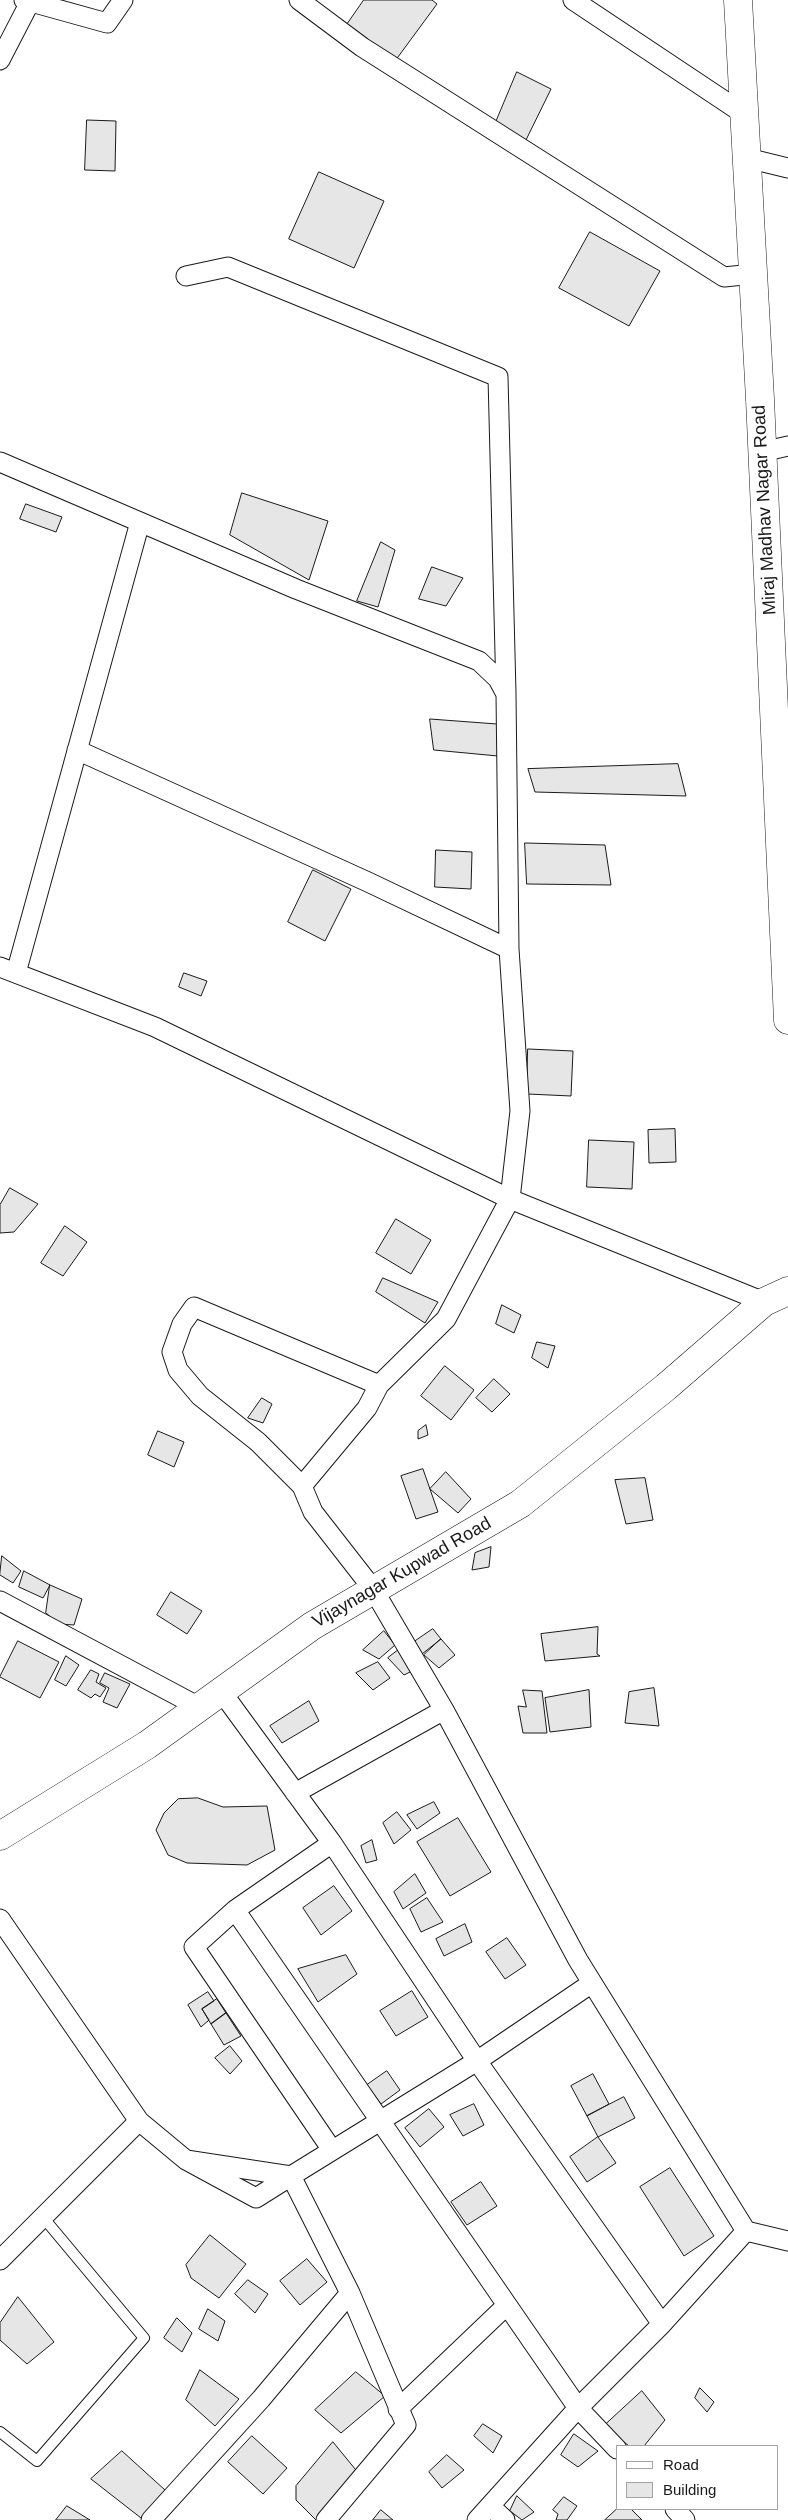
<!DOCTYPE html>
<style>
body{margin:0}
#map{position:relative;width:788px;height:2520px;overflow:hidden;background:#fff;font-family:Arial,sans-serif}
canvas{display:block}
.legend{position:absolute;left:616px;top:2445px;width:162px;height:65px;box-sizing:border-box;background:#fff;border:1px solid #a3a3a3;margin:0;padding:6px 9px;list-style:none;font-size:15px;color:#1a1a1a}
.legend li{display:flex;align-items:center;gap:10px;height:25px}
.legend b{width:25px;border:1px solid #a3a3a3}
</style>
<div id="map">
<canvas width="788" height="2520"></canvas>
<ul class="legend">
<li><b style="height:6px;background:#fff"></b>Road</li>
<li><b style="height:14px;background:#e6e6e6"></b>Building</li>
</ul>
</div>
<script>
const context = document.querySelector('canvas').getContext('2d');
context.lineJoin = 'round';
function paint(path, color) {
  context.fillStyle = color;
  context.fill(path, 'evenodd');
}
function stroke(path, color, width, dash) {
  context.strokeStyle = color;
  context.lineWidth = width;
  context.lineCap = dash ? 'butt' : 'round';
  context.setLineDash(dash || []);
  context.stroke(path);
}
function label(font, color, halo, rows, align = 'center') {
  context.font = font + ' Arial,sans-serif';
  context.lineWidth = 4;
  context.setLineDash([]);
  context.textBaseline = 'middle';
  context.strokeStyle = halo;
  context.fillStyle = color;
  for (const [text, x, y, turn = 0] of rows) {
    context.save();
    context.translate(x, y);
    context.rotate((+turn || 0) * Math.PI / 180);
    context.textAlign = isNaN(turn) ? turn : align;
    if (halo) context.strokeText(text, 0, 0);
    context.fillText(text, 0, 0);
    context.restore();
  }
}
const building = new Path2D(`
 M364 0H432L437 4 395 61 346 26Z
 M517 72 551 89 525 142 496 122Z
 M87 120 116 121 115 171 85 170Z
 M319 172 384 201 354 268 289 239Z
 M590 232 660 271 629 326 559 288Z
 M242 493 328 521 309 580 230 535Z
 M26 504 62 517 56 532 20 519Z
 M381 542 395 550 378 607 357 601Z
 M432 567 463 578 446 606 419 599Z
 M430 719 497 724 498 756 434 750Z
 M678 764 686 796 535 792 528 769Z
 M525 843 605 845 611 885 527 884Z
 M436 850 472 852 471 889 435 887Z
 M313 870 351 889 325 941 288 922Z
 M184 973 207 981 201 996 179 987Z
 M528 1049 573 1051 571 1096 527 1094Z
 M675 1129 676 1162 649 1163 648 1130Z
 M589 1140 634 1142 632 1189 587 1187Z
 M10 1188 38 1204 14 1232 0 1233V1205Z
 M396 1219 431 1240 411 1274 376 1253Z
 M65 1226 87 1242 63 1276 41 1263Z
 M383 1278 438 1302 425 1323 376 1292Z
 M502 1305 521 1315 514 1333 496 1324Z
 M537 1342 555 1346 548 1368 532 1358Z
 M445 1366 474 1390 451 1420 421 1396Z
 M494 1379 510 1394 492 1412 476 1398Z
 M262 1398 272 1404 263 1423 248 1418Z
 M426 1425 428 1435 418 1439V1431Z
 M158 1431 184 1442 174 1467 148 1455Z
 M423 1469 438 1512 416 1519 401 1476Z
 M446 1472 471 1499 458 1513 430 1489Z
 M645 1478 653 1520 626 1524 615 1480Z
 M491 1547 489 1567 472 1570 475 1553Z
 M2 1556 21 1571 13 1583 0 1575Z
 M24 1571 50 1585 43 1598 19 1587Z
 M50 1585 82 1599 74 1625 59 1624 46 1613Z
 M171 1592 202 1611 187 1634 157 1615Z
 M598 1627 597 1654 600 1656 545 1661 541 1634Z
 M433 1629 441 1639 422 1654 411 1644Z
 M384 1631 395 1645 379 1659 363 1650Z
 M441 1639 455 1655 439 1668 424 1655Z
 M18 1641 59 1662 40 1698 0 1677Z
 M401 1648 414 1670 404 1675 388 1658Z
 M66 1656 79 1665 66 1686 55 1680Z
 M378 1662 390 1678 373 1690 356 1673Z
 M91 1670 99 1674 96 1682 106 1688 100 1697 95 1694 91 1698 78 1690Z
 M105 1673 130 1684 117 1708 103 1702 109 1688 100 1683Z
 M654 1688 659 1726 625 1723 629 1692Z
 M523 1690 542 1691 547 1733H523L518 1706 526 1707Z
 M589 1690 591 1727 550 1732 545 1698Z
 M309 1701 319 1721 282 1743 270 1726Z
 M198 1798 223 1807 267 1806 275 1850 247 1865 187 1863 168 1855 156 1830 164 1813 178 1799Z
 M434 1802 440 1813 417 1829 407 1815Z
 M397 1812 411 1830 394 1844 383 1823Z
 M458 1818 491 1872 450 1896 417 1842Z
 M372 1840 377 1860 366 1863 361 1846Z
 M415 1874 426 1893 403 1909 394 1892Z
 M334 1886 352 1911 321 1935 303 1908Z
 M427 1898 443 1922 421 1932 410 1909Z
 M465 1924 472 1942 444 1956 436 1939Z
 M507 1938 526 1965 505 1979 486 1952Z
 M346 1955 357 1974 318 2002 298 1969Z
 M412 1991 428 2017 396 2036 380 2011Z
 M208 1992 214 2001 202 2009 209 2020 201 2027 188 2005Z
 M217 1999 226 2013 211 2024 202 2009Z
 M226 2013 241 2036 224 2045 211 2024Z
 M230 2046 242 2061 230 2074 215 2058Z
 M387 2071 400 2090 381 2104 367 2085Z
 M593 2074 609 2104 587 2116 571 2086Z
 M624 2097 635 2118 598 2137 587 2116Z
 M474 2104 484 2125 463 2136 450 2115Z
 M429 2109 444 2127 420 2147 405 2128Z
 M598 2137 616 2163 587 2182 570 2157Z
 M670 2168 714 2236 684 2256 640 2187Z
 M481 2182 497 2206 467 2225 451 2202Z
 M210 2235 246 2264 219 2298 191 2278 186 2265Z
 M307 2259 327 2282 300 2305 280 2281Z
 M248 2280 268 2294 255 2313 235 2294Z
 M18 2297 54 2342 27 2364 0 2340V2323Z
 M208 2309 225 2321 218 2341 199 2329Z
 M177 2318 192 2333 182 2352 164 2338Z
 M200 2370 239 2399 215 2426 186 2400Z
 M356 2372 385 2396 341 2433 315 2410Z
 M700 2388 714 2402 707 2412 695 2398Z
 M642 2391 665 2420 644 2446H629L604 2426Z
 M483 2424 502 2436 493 2453 474 2436Z
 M574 2434 598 2451 578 2467 561 2455Z
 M252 2436 287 2468 263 2494 228 2462Z
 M333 2442 360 2475 316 2520 296 2500V2486Z
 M122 2451 165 2490 141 2518 91 2479Z
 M447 2455 464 2470 442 2488 429 2472Z
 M517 2496 534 2512 522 2520 510 2511Z
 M564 2497 577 2506 567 2520H556L558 2514 553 2510Z
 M67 2506 90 2520H56Z
 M617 2509H631L642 2520H605Z
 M381 2510 393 2520H373Z`);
const lane = new Path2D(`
 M0 2432 37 2461 144 2338 42 2216`);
const street = new Path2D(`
 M24 0 107 23 123 0
 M299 0 362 47 724 277 753 274
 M573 0 744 114
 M0 60 30 2
 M747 158 788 168
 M186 276 228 267 498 377 506 693
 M762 452 788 446
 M0 462 296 589 479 661 498 679 506 694 509 949 520 1111 510 1199 446 1319 379 1385 367 1408 302 1486
 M77 750 368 882 509 949
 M0 967 155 1027 510 1199 764 1302
 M16 973 140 522
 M379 1385 194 1307 182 1324 172 1352 178 1370 200 1396 258 1442 302 1486 313 1512 373 1589 444 1710 578 1960 746 2231
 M0 1601 199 1707
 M221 1691 332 1843 477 2061 662 2324
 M295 1793 444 1710
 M332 1843 235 1910 578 2408 477 2520
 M235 1910 194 1947 332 2150
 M0 1919 139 2121 186 2160 256 2198 291 2176 186 2160
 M0 2260 139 2121
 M398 2409 507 2305
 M617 2449 578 2408 662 2324 746 2231 788 2241
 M490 2506 505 2520
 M675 2509 685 2520
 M151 2520 261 2399 350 2293 291 2176 477 2061 592 1983
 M326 2520 406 2425 350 2293`);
const secondary = new Path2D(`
 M738 0 760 399 788 1020
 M0 1836 147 1745 312 1626 520 1504 666 1387 764 1302 788 1291`);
const streetNames = [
 ["Miraj Madhav Nagar Road",765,510,-93],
 ["Vijaynagar Kupwad Road",402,1573,-30]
];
paint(building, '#e6e6e6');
stroke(building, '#1a1a1a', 1);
stroke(lane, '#1a1a1a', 12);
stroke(street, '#1a1a1a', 21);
stroke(secondary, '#1a1a1a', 29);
stroke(lane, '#fff', 10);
stroke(street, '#fff', 19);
stroke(secondary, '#fff', 28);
label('18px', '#1a1a1a', '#fff', streetNames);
</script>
